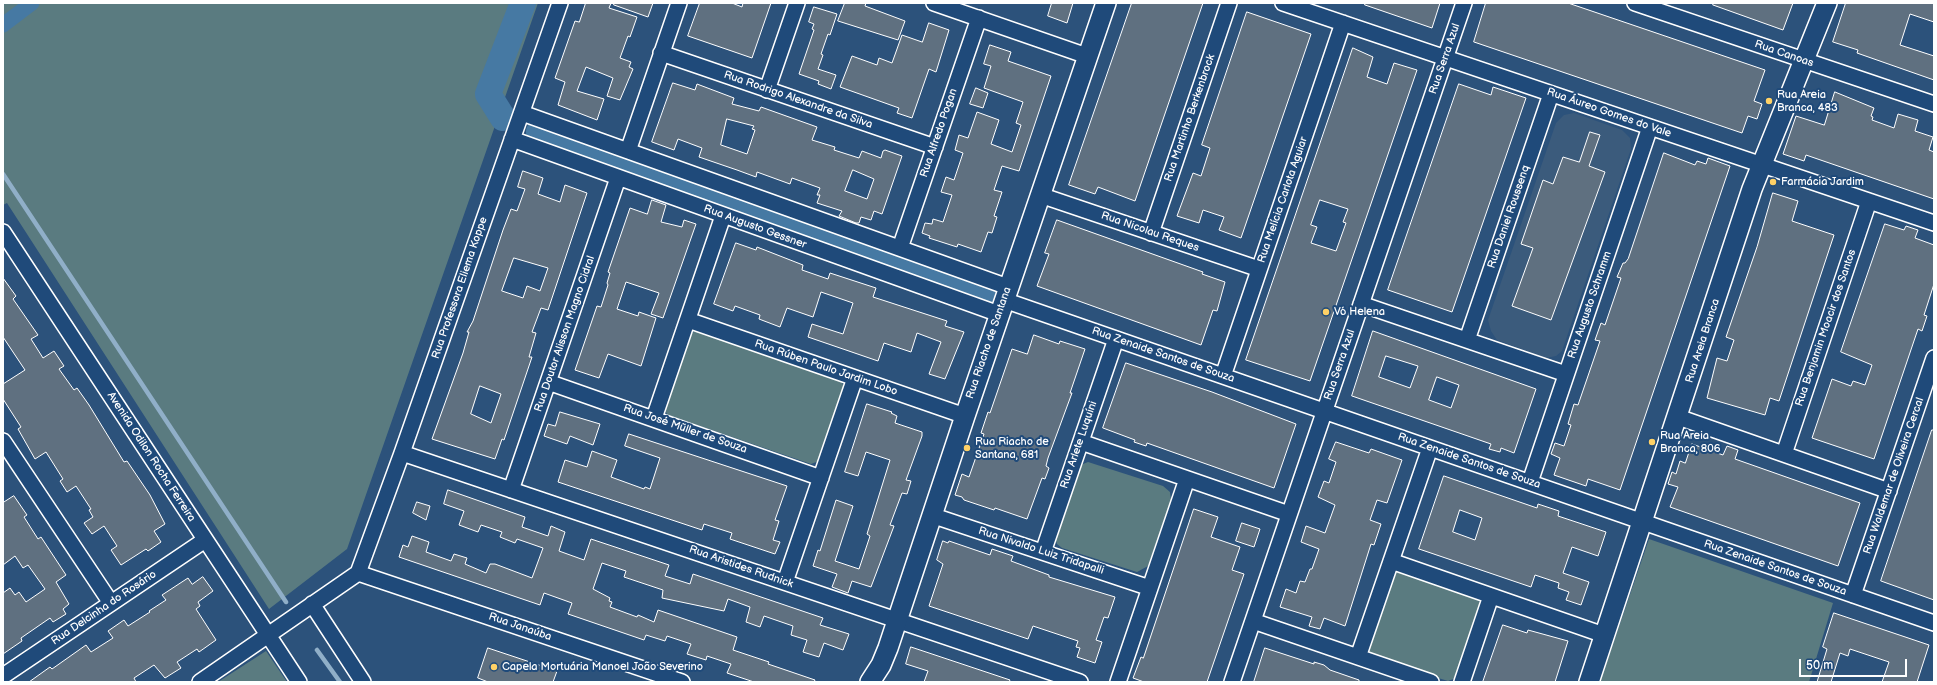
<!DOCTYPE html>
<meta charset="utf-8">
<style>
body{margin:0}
#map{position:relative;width:1937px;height:685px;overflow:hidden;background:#2c527b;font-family:"Balsamiq Sans",sans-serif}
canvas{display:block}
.frame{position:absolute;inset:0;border:4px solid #fff;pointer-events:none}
.scale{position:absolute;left:1799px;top:659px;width:108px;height:18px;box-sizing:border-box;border:2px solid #fff;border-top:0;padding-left:5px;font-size:12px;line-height:14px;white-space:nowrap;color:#fff;-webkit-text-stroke:3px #1f4a7a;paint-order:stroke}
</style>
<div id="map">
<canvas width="1937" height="685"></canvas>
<div class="frame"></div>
<div class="scale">50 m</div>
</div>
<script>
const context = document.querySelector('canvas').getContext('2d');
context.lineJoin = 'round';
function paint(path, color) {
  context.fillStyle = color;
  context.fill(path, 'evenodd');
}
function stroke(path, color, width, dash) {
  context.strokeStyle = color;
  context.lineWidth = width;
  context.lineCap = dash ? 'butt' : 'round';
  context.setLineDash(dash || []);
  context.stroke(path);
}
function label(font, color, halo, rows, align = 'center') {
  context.font = font + ' "Balsamiq Sans",sans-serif';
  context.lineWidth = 4;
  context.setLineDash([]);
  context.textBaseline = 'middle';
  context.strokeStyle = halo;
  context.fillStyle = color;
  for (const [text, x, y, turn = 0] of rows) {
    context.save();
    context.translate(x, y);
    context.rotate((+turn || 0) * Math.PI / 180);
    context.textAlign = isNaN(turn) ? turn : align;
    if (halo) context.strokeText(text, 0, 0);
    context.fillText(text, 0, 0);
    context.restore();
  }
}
const built = new Path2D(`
 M1574 113 1622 130 1630 138 1631 149 1562 351 1556 356 1546 358 1497 340 1491 331 1488 320 1556 123 1564 115Z`);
const green = new Path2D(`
 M3 3H538L347 549 269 609 7 203 3 205Z
 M697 330 841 381 845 389 819 461 811 464 668 415 664 410 689 335Z
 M1088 462 1163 486 1170 492 1171 500 1148 566 1137 572 1062 548 1057 544 1055 538 1079 470 1083 464Z
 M1649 539 1833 603 1809 682H1600Z
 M1396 572H1399L1477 598 1482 606 1456 678 1448 681 1376 659 1367 651 1393 574Z
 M266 651 287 682H218Z`);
const stream = new Path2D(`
 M3 174 286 602
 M317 650 340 682`);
const canal = new Path2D(`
 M3 25 32 3`);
const river = new Path2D(`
 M503 118 488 94 523 3
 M539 132 996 299`);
const building = new Path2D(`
 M586 3H611L609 8 637 17 630 37 628 36 620 58 631 62 629 67 633 69 620 100 607 96 613 78 586 67 577 91 604 99 597 120 558 105 565 82 555 78 575 21 579 22Z
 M614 3H653L648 17 614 5Z
 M700 3H732L742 7 743 3H771L752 58 688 36Z
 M845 3H866L865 6 905 21 898 40 838 21Z
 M1052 3H1073L1067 23 1048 16Z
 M1132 3H1203L1135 201 1098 187 1095 194 1069 185Z
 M1365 3H1440L1432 28 1365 5Z
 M1486 3H1568L1765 70 1754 101 1762 104 1757 119 1748 116 1742 133 1474 42Z
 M1714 3H1793L1783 30 1713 5Z
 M1846 3H1934V22L1910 14 1900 45 1934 56V80L1857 53 1858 50 1833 42Z
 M814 7 837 14 830 35 828 34 821 54 823 55 818 69 836 75 831 89 818 84 819 81 799 74 814 30 812 29 814 24 809 22Z
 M1247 12 1311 34 1241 238 1219 230 1224 217 1203 210 1199 223 1177 216 1193 173 1201 176 1210 148 1202 145Z
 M929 23 949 30 936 72 929 69 912 118 897 113 899 108 840 87 852 56 877 65 879 58 892 63 902 35 922 42Z
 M990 45 1011 52 1008 61 1051 76 1019 171 1002 166 994 190 1002 192 994 216 997 217 992 233 988 232 981 252 958 244 957 247 929 238 930 236 922 233 925 223 932 224 933 219 943 222 952 195 941 192 946 177 954 180 963 153 955 150 959 135 968 138 977 112 999 120 991 144 1012 152 1021 125 1016 123 1023 102 984 88 991 66 984 64Z
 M1353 48 1373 57 1367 77 1387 84 1394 63 1417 70 1310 381 1246 360ZM1320 200 1348 209 1343 222 1346 223 1336 251 1311 243 1317 227 1311 225Z
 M673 83 695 90 697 84 734 98 732 104 759 111 761 107 817 127 812 140 835 147 834 150 859 158 862 151 881 158 883 151 885 150 902 156 882 214 874 211 871 220 861 217 859 223H856L839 216 842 211 817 203 820 195H817L820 188 792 178 790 184 757 172 756 177 737 170 699 157 702 148 678 139 674 150 652 142ZM727 119 754 126 752 129 755 130 747 154 721 145ZM853 170 874 179 867 199 845 191Z
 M1459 84 1491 95 1493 87 1526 98 1452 312 1388 290Z
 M976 88 988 93 983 108 970 104Z
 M1835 92 1874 108 1871 116 1873 117 1872 120 1894 128 1898 114 1918 120 1915 131 1933 137 1929 150 1934 152V199L1806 155 1804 161 1783 154 1796 116 1824 125Z
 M1590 132 1600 135 1589 166 1605 172 1551 320 1512 306 1533 248 1521 244 1543 180 1553 184 1563 157 1579 162Z
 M1664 153 1695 165 1697 161 1706 164 1708 158 1730 166 1620 490 1588 479 1586 486 1554 475 1560 458 1551 454 1555 443 1564 446 1571 425 1568 424 1574 404 1578 405 1600 341 1595 340 1601 323 1605 325 1621 278 1617 277 1623 263H1625L1628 259Z
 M523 171 543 178 538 194 560 202 565 185 587 193 548 310 541 308 532 332 536 333 529 357H532L504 440 502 439 495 459 432 439 463 353 469 332H467L473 321 503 230 511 209 517 211 525 189 518 187ZM514 258 548 268 540 291 527 286 523 298 502 291ZM480 386 501 394 491 423 471 414Z
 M1773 193 1798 201 1792 221 1834 235 1779 401 1770 398 1765 415 1707 398 1717 358 1727 361 1734 340 1726 337 1757 247Z
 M652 200 666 205 661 222 682 227 684 220 696 224 663 318 651 314 659 293 626 282 617 309 638 316 639 312 656 318 641 366 608 354 599 378 575 370 597 306 601 307 608 285 607 283 610 273 608 272 630 208 647 214Z
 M1057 220 1203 272 1202 274 1225 282 1217 311 1213 310 1201 345 1037 286 1049 254 1045 253Z
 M1885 224 1904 230 1906 226 1918 230 1915 238 1934 245V284L1924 315 1927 316 1922 331 1918 329 1874 459 1812 438 1832 379 1851 386 1853 381 1865 385 1872 365 1841 352Z
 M736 243 756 250 757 247 803 265 802 270 828 279 830 273 876 288 873 297 947 321 945 326 964 332 945 379 929 374 941 342 917 333 911 352 884 343 878 361 808 337 812 324 843 334 852 306 853 303 821 292 813 317 787 308 780 327 759 319 760 315 735 306 733 311 714 304Z
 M3 278 16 296 13 299 38 335 31 339 43 358 54 351 64 366 59 369 74 390 77 388 89 405 124 462 127 461 150 495 165 524 154 531 161 542 148 551 146 549 121 565 111 550 117 546 104 526 92 534 84 523 93 517 89 510 91 509 76 486 67 492 60 481 63 479 46 452 35 459 18 429 21 427 3 399V384L25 370 3 337Z
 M1373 331 1536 389 1514 453 1501 448 1500 452 1489 449 1491 444 1352 396ZM1386 356 1418 366 1410 388 1379 377ZM1437 377 1459 385 1451 408 1429 400Z
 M1034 335 1059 344 1060 341 1085 349 1070 393H1072L1048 458 1046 466 1049 468 1045 479 1042 478 1027 519 995 508 994 510 964 500 962 497 955 495 962 474 969 477 984 434 981 433 988 412 990 413 1012 349 1027 354Z
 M1126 363 1212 392 1296 424 1274 488 1147 443 1146 446 1134 442 1135 440 1103 428Z
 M867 404 892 412 891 413 897 416 895 423 922 432V436L906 480 911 481 907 494 902 493 890 525 894 526 871 587 852 581 848 593 832 587 837 574 813 566 818 550 820 551 836 500 853 506 835 561 859 569 870 536 867 534 890 460 866 452 858 476 845 472Z
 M560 412 600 424 593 445 570 436 567 444 544 436 548 424 555 426Z
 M1932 430H1934V600L1881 581Z
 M629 434 787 486 775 520 779 521 773 540 780 542 775 554 730 539 732 533 704 524 702 530 558 482 565 460 587 467 592 451 617 460 611 477 644 489 645 487 650 489 660 458 625 446Z
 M1336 442 1369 453 1371 449 1402 460 1387 503 1377 500 1370 520 1381 524 1374 545 1371 544 1345 626 1324 618 1320 629 1309 626 1312 617 1280 607 1286 589 1296 593 1300 581 1305 582 1310 569H1312L1319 549 1301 542 1306 526 1325 533 1335 505 1318 497 1324 481 1329 483 1336 462 1329 459Z
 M1692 444 1723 455 1727 446 1738 450 1735 459 1860 503 1838 566 1670 507 1678 487 1668 484 1672 472 1676 474 1680 461 1685 463Z
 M1444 476 1537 508 1538 504 1559 511 1558 516 1606 532 1598 556 1572 547 1563 573 1589 582 1581 605 1566 600 1569 592 1558 588 1559 583 1535 575 1531 587 1419 549ZM1460 510 1482 518 1475 540 1453 532Z
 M448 490 525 517 522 527 548 536 551 526 565 532 559 551 584 560 591 539 669 565 665 576 690 584 693 574 823 618 820 625 849 634 843 650 824 643 819 657 803 652 807 640 791 635 793 626 764 616 760 627 746 622 750 607 728 599 724 611 662 598 663 590 624 577 626 571 602 563 593 589 610 598 609 601 612 602 610 607 637 617 638 615 654 622 658 610 737 637 733 650 769 662 768 664 815 680 814 682H754L727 673 731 664 707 656 706 660 687 654 691 644 667 636 665 641 646 635 644 640 568 614 572 603 544 593 540 605 399 557 403 545 408 547 412 536 429 542 426 552 451 561 454 554 467 558 465 564 486 573 490 564H495L532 578 543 548 517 539 515 543 500 537 502 532 481 525 478 532 459 525 464 511 444 504Z
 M14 496 27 515 24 517 38 539 41 537 66 575 56 582 69 604 63 609 66 614 53 622 50 618 21 638 22 641 3 654V593L10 588 15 595 19 592 26 602 45 589 28 565 23 568 15 556 3 565V503Z
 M417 502 430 506 426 520 413 513Z
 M1194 509 1218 517 1211 537 1240 547 1232 570 1244 574 1207 682H1144L1133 678 1141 657 1143 658Z
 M1242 523 1260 529 1254 547 1236 541Z
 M943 541 948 543 949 541 990 555 992 549 1013 556 1011 561 1049 575V577L1115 597 1108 618 1104 617 1096 640 1102 642 1095 663 1077 657 1080 648 1076 647 1078 641 1033 626 1028 639 929 606 943 564 937 560Z
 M203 577 213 591 198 602 200 606 196 609 216 640 199 652 197 649 177 662 181 668 165 678 154 665 134 678 136 682H29L50 667 52 669 86 645 91 652 113 638 108 631 124 620 128 626 150 612 149 611 166 600 162 595 188 578 192 584Z
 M1834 613 1929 645 1917 682H1882L1889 662 1850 649 1848 656 1840 653 1831 682H1817L1827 649 1823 647Z
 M1503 625 1527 633 1528 630 1568 641 1555 682H1483Z
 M911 647 1010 680 1009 682H924L928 671 906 664Z
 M488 648 557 671 553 682H488L478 678Z
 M1265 648 1314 664V662L1324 665 1330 670 1359 680V682H1254Z`);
const minor = new Path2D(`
 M934 3 1087 56
 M1283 3 1934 223
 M1635 3 1934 104
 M661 53 935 147
 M767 90 797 3
 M522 113 1008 287
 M512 139 999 314
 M628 151 679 3
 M1040 195 1259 269
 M3 232 299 682
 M1151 233 1229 3
 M900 248 979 18
 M1004 300 1934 623
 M1361 304 1566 374
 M688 320 965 416
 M1467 340 1551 94
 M1223 376 1343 23
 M548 382 821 478
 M1678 417 1889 491
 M654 418 723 216
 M3 441 111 603
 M1081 442 1289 514
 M402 453 1080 682
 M1784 454 1869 201
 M1530 482 1650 127
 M511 490 618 178
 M931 515 1150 588
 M1043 552 1116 339
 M1391 561 1604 635
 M358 573 402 453 560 3
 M358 573 682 682
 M785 582 855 378
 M1853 595 1934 358
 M312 604 363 682
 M1253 621 1431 682
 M1358 657 1430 448
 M3 676 205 540
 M200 682 358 573
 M1118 682 1187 479
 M1232 682 1464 3
 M1462 682 1491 596`);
const tertiary = new Path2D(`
 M870 682 881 665 888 648 965 416 1106 3
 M1589 682 1752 189 1827 3`);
const markers = [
 [1769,101,4,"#ffd166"],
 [1773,182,4,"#ffd166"],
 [1326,312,4,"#ffd166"],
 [1652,442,4,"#ffd166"],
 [967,448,4,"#ffd166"],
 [494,667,4,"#ffd166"]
];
const streetNames = [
 ["Rua Canoas",1784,54,19],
 ["Rua Serra Azul",1445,59,-71],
 ["Rua Rodrigo Alexandre da Silva",798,100,19],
 ["Rua Áureo Gomes do Vale",1609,113,19],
 ["Rua Martinho Berkenbrock",1190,118,-71],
 ["Rua Alfredo Pogan",939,133,-71],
 ["Rua Melícia Carlota Aguiar",1283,200,-71],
 ["Rua Daniel Roussenq",1509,217,-71],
 ["Rua Augusto Gessner",755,227,20],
 ["Rua Nicolau Reques",1150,232,19],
 ["Rua Professora Eliema Koppe",460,288,-71],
 ["Rua Augusto Schramm",1590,305,-71],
 ["Rua Benjamin Moacir dos Santos",1826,328,-71],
 ["Rua Doutor Alisson Magno Cidral",565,334,-71],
 ["Rua Areia Branca",1703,341,-72],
 ["Rua Riacho de Santana",989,343,-71],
 ["Rua Zenaide Santos de Souza",1163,355,19],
 ["Rua Serra Azul",1340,365,-71],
 ["Rua Rúben Paulo Jardim Lobo",826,368,19],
 ["Rua José Müller de Souza",685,429,19],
 ["Rua Arlete Luquíni",1079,445,-71],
 ["Avenida Odilon Rocha Ferreira",151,457,57],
 ["Rua Zenaide Santos de Souza",1469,461,19],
 ["Rua Waldemar de Oliveira Cercal",1894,476,-71],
 ["Rua Nivaldo Luiz Tridapalli",1041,551,18],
 ["Rua Aristides Rudnick",741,567,19],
 ["Rua Zenaide Santos de Souza",1775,568,19],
 ["Rua Delcinha do Rosário",104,608,-34],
 ["Rua Janaúba",520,627,19]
];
const poiNames = [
 ["Rua Areia",1777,95],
 ["Branca, 483",1777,108],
 ["Farmácia Jardim",1781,182],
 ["Vó Helena",1334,312],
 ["Rua Areia",1660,436],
 ["Branca, 806",1660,449],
 ["Rua Riacho de",975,442],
 ["Santana, 681",975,455],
 ["Capela Mortuária Manoel João Severino",502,667]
];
paint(built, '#3b5b7c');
paint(green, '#5a7b80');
stroke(stream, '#90afc8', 4.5);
stroke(canal, '#4679a3', 15);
stroke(river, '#4679a3', 26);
paint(building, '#5f7080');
stroke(building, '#fff', 1);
stroke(minor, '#fff', 18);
stroke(tertiary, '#fff', 22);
stroke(minor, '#1f4a7a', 15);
stroke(tertiary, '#1f4a7a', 19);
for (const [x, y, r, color] of markers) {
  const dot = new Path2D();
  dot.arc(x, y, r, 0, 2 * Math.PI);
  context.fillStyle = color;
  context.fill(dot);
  stroke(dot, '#1f4a7a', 1.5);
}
label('11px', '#fff', '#1f4a7a', streetNames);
label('11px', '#fff', '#1f4a7a', poiNames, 'left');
</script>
